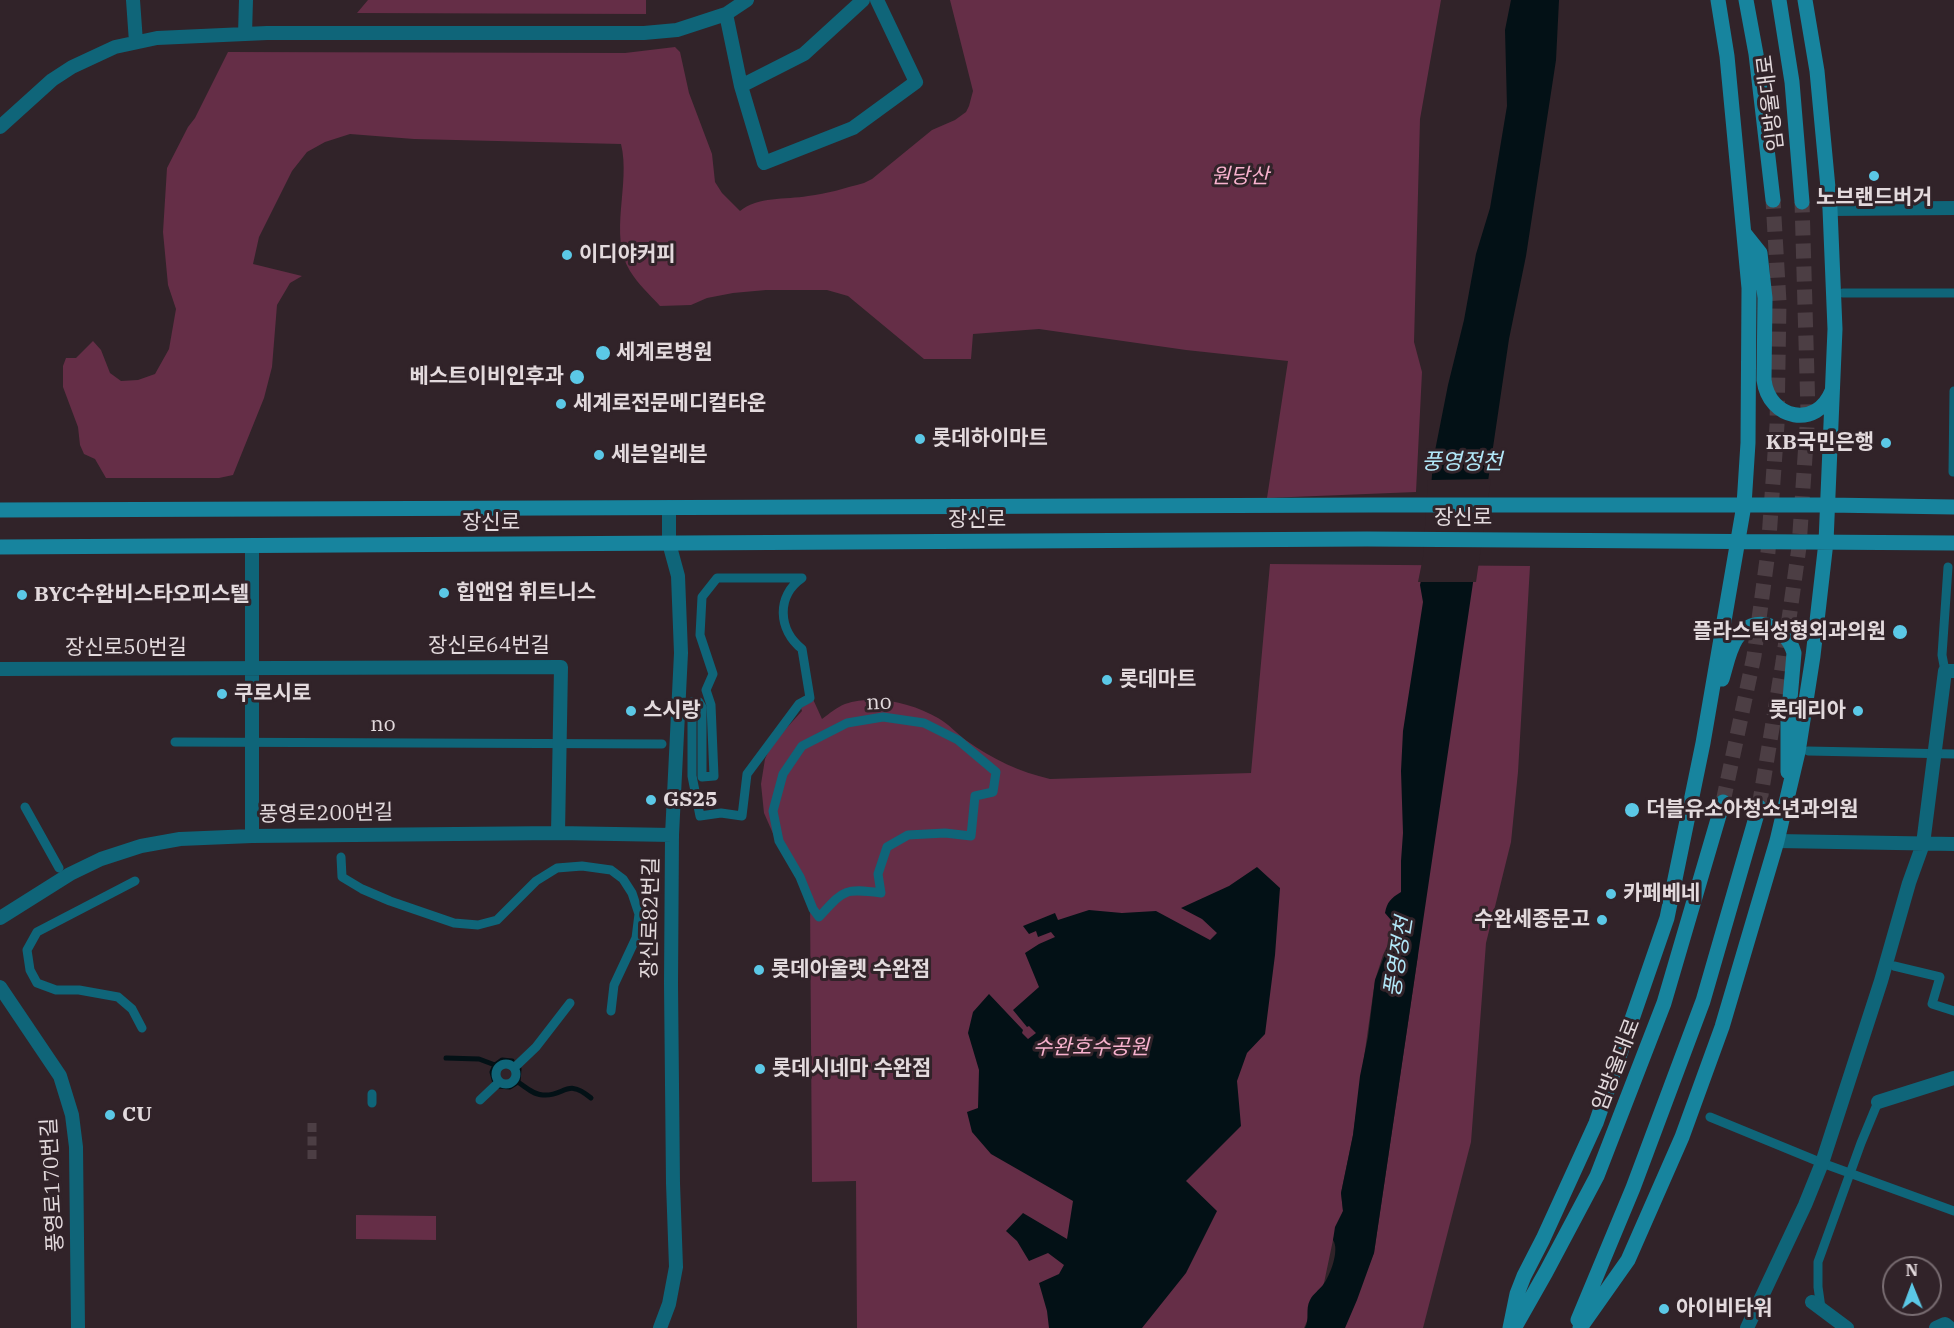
<!DOCTYPE html>
<meta charset="utf-8">
<style>
body{margin:0}
#map{position:relative;width:1954px;height:1328px;overflow:hidden;background:#312329;font-family:"IBM Plex Serif",serif}
canvas{display:block}
.north{position:absolute;left:1882px;top:1256px;width:60px;height:60px;box-sizing:border-box;background:#312329;border:2px solid #786c71;border-radius:50%;rotate:359deg;font-size:16px;font-weight:700;line-height:24px;text-align:center;color:#e3dadd}
.north::after{content:'';display:block;margin:auto;width:21px;height:27px;background:#5bc8e6;clip-path:polygon(50% 0,100% 100%,50% 72%,0 100%)}
</style>
<div id="map">
<canvas width="1954" height="1328"></canvas>
<div class="north">N</div>
</div>
<script>
const context = document.querySelector('canvas').getContext('2d');
context.lineJoin = 'round';
function paint(path, color) {
  context.fillStyle = color;
  context.fill(path, 'evenodd');
}
function stroke(path, color, width, dash) {
  context.strokeStyle = color;
  context.lineWidth = width;
  context.lineCap = dash ? 'butt' : 'round';
  context.setLineDash(dash || []);
  context.stroke(path);
}
function label(font, color, halo, rows, align = 'center') {
  context.font = font + ' "IBM Plex Serif","Noto Sans KR",serif';
  context.lineWidth = 6;
  context.setLineDash([]);
  context.textBaseline = 'middle';
  context.strokeStyle = halo;
  context.fillStyle = color;
  for (const [text, x, y, turn = 0] of rows) {
    context.save();
    context.translate(x, y);
    context.rotate((+turn || 0) * Math.PI / 180);
    context.textAlign = isNaN(turn) ? turn : align;
    if (halo) context.strokeText(text, 0, 0);
    context.fillText(text, 0, 0);
    context.restore();
  }
}
const green = new Path2D(`
 M368 0H646V14L357 13Z
 M950 0H1441L1420 119 1414 342 1422 372 1416 492 1267 498 1288 361 1186 350 1039 329 973 334 971 359H924L848 296 827 290H766L733 293 707 298 691 305 660 306C650 295 638 284 630 271 608 235 631 184 621 144L414 139 350 134 325 142 307 152 292 171 259 237 253 264 302 276 290 283 277 305 272 367 264 398 233 475 219 478H106L95 459 84 454 80 445 78 427 63 387V366L66 358H76L93 341 101 350 110 373 121 381 138 380 155 374 169 349 176 309 168 285 163 232 167 168 188 127 195 118 228 52 625 53 675 47 680 52 689 93 712 154 715 182 722 193 740 211C758 196 785 200 808 196 827 194 845 188 864 183L872 179 932 130 955 120 966 112 969 106 973 91Z
 M1270 564 1530 566 1518 772 1511 842 1486 943 1471 1142 1423 1328H1343L1374 1253 1418 955 1392 936 1383 955 1375 980 1353 1135 1341 1193 1343 1211 1333 1240 1324 1283 1304 1328H857L856 1181 812 1182 810 899 778 845 764 813 761 784 765 759 772 744 802 711 800 705 812 697 822 719C829 714 837 707 845 704 875 694 912 703 938 718 949 724 957 734 967 741 992 759 1020 772 1050 779L1251 773Z
 M356 1215 436 1216V1240L356 1239Z`);
const water = new Path2D(`
 M1511 0H1559L1556 60 1526 256 1509 339 1374 1253 1357 1300 1345 1328H1305C1310 1319 1305 1309 1310 1300 1313 1294 1319 1290 1323 1285 1330 1276 1340 1250 1333 1240L1335 1227 1343 1211 1341 1193 1353 1135 1360 1076 1368 1037 1375 980 1396 926 1385 913C1387 902 1391 898 1401 892V861L1403 833 1401 771 1403 731 1423 602 1420 585 1426 557 1433 461 1448 385 1464 320 1476 254 1490 208 1507 106 1505 30Z
 M1257 867 1280 888 1275 955 1265 1034 1247 1053 1237 1081 1241 1126 1186 1181 1217 1211 1186 1273 1142 1328H1049L1047 1311 1039 1283 1059 1274 1064 1265 1048 1253 1029 1261 1017 1241 1006 1231 1023 1213 1067 1239 1073 1201 991 1154 972 1132 967 1112 978 1108 979 1070 968 1033 973 1012 989 994 1023 1030 1022 1033 1028 1039 1036 1033 1029 1026 1027 1027 1013 1010 1039 987 1025 953 1039 944 1055 937 1051 932 1038 937 1036 931 1029 934 1023 926 1055 913 1058 920 1089 910 1122 913 1156 911 1210 940 1217 933 1202 919 1181 908 1229 886Z`);
const pier = new Path2D(`
 M1491 479 1476 582H1418L1423 557 1428 480Z`);
const stream = new Path2D(`
 M446 1058 479 1059 495 1065 502 1060 512 1061
 M495 1065 492 1072 495 1083
 M519 1069 518 1082C525 1087 534 1095 543 1095 565 1097 566 1077 591 1098
 M499 1086 510 1087 518 1082`);
const pedestrianTunnel = new Path2D(`
 M312 1159V1120`);
const secondaryTunnel = new Path2D(`
 M1723 802 1754 656 1768 552 1777 425 1779 302 1773 200
 M1759 807 1783 662 1799 547 1808 412 1802 202`);
const pedestrian = new Path2D(`
 M1843 293H1954
 M1953 472 1954 391
 M717 578H802C776 596 778 630 802 649L810 698 799 704 747 774 742 816 721 813 700 816 692 776V702H699L702 707V777L714 776 711 705 706 690 713 674 700 635 702 597Z
 M1945 671 1942 655 1948 567
 M883 717 924 723 958 740 996 772 993 792 975 796 971 836 945 833 908 835 887 847 878 874 881 893C843 888 844 890 819 917L813 909 800 877 779 841 773 811 783 774 802 746 847 723Z
 M175 742 662 744
 M1808 751 1954 754
 M25 807 59 868
 M341 857 342 877 362 889 390 901 454 923 478 925 497 920 536 881 557 868 582 866 611 870 623 879 632 893 639 914 636 938 614 985 611 1011
 M135 881 37 932 27 950 30 970 37 983 56 990H79L118 997 132 1009 142 1028
 M1894 966 1940 977 1932 1004 1954 1011
 M496 1074a10 10 0 1 1 20 0a10 10 0 1 1-20 0Z
 M514 1068 536 1047 570 1003
 M372 1094V1103
 M480 1100 499 1082
 M1710 1117 1822 1163 1954 1211
 M1821 1308 1818 1287V1262L1861 1143 1878 1102`);
const minor = new Path2D(`
 M133 0 136 42
 M726 14 741 86 764 163 853 128 916 82 877 0
 M245 34 246 0
 M741 86 804 54 863 0
 M0 127 52 80 72 67 115 47 157 38 267 33H644L677 30 726 14 747 0
 M1830 209 1954 208
 M0 669 561 667 558 833
 M252 836V545
 M1777 841 1954 844
 M0 918 70 874 101 859 141 846 180 839 252 836 558 833 672 835
 M0 987 60 1076 72 1115 76 1147 78 1328
 M1878 1102 1954 1078
 M1812 1302 1847 1328
 M660 1328 669 1304 676 1267 673 1183 671 984 672 835 681 653 678 576 669 543V507
 M1747 1328 1805 1205 1822 1163 1881 981 1909 883 1923 844 1945 671H1954
 M1936 1328 1945 1324 1950 1328`);
const secondary = new Path2D(`
 M1746 0 1756 54 1773 200
 M1779 0 1792 82 1802 202
 M1744 233 1760 253 1765 298 1764 380C1769 420 1817 429 1832 391
 M0 510 1372 505H1828L1954 507
 M0 547 1367 539 1954 543
 M1722 679C1726 666 1729 650 1736 639 1754 612 1786 625 1794 653L1788 722V772
 M1578 1320 1633 1188 1703 1001 1759 807
 M1516 1325 1546 1272 1597 1176 1664 1003 1723 802
 M1510 1328 1517 1294 1524 1276 1543 1239 1596 1123 1667 918 1703 743 1744 505 1748 443 1749 288 1727 56 1718 0
 M1580 1328 1628 1260 1682 1137 1722 1027 1777 841 1798 752 1813 656 1826 542 1835 329 1830 209 1817 71 1805 0`);
const markers = [
 [1874,176,6,"#5bc8e6"],
 [567,255,6,"#5bc8e6"],
 [603,353,8,"#5bc8e6"],
 [577,377,8,"#5bc8e6"],
 [561,404,6,"#5bc8e6"],
 [920,439,6,"#5bc8e6"],
 [1886,443,6,"#5bc8e6"],
 [599,455,6,"#5bc8e6"],
 [444,593,6,"#5bc8e6"],
 [22,595,6,"#5bc8e6"],
 [1900,632,8,"#5bc8e6"],
 [1107,680,6,"#5bc8e6"],
 [222,694,6,"#5bc8e6"],
 [631,711,6,"#5bc8e6"],
 [1858,711,6,"#5bc8e6"],
 [651,800,6,"#5bc8e6"],
 [1632,810,8,"#5bc8e6"],
 [1611,894,6,"#5bc8e6"],
 [1602,920,6,"#5bc8e6"],
 [759,970,6,"#5bc8e6"],
 [760,1069,6,"#5bc8e6"],
 [110,1115,6,"#5bc8e6"],
 [1664,1309,6,"#5bc8e6"]
];
const streetNames = [
 ["임방울대로",1771,103,-97],
 ["장신로",1463,518],
 ["장신로",977,520],
 ["장신로",491,523],
 ["장신로64번길",489,646],
 ["장신로50번길",126,648],
 ["no",879,703,-2],
 ["no",383,725],
 ["풍영로200번길",326,814,-1],
 ["장신로82번길",651,918,-89],
 ["임방울대로",1617,1065,-69],
 ["풍영로170번길",53,1185,-93]
];
const parkNames = [
 ["원당산",1240,177],
 ["수완호수공원",1091,1048]
];
const poiNames = [
 ["노브랜드버거",1874,198,"center"],
 ["이디야커피",579,255],
 ["세계로병원",616,353],
 ["베스트이비인후과",564,377,"right"],
 ["세계로전문메디컬타운",573,404],
 ["롯데하이마트",932,439],
 ["KB국민은행",1874,443,"right"],
 ["세븐일레븐",611,455],
 ["힙앤업 휘트니스",456,593],
 ["BYC수완비스타오피스텔",34,595],
 ["플라스틱성형외과의원",1886,632,"right"],
 ["롯데마트",1119,680],
 ["쿠로시로",234,694],
 ["스시랑",643,711],
 ["롯데리아",1846,711,"right"],
 ["GS25",663,800],
 ["더블유소아청소년과의원",1646,810],
 ["카페베네",1623,894],
 ["수완세종문고",1590,920,"right"],
 ["롯데아울렛 수완점",771,970],
 ["롯데시네마 수완점",772,1069],
 ["CU",122,1115],
 ["아이비타워",1676,1309]
];
const waterNames = [
 ["풍영정천",1462,463],
 ["풍영정천",1399,957,-81]
];
paint(green, '#652e47');
paint(water, '#031116');
paint(pier, '#312329');
stroke(stream, '#031116', 5);
stroke(pedestrianTunnel, '#4c3e44', 9, [9, 4.5]);
stroke(secondaryTunnel, '#4c3e44', 15, [15, 8]);
stroke(pedestrian, '#0f6579', 9);
stroke(minor, '#0f6579', 14);
stroke(secondary, '#17849e', 15);
for (const [x, y, r, color] of markers) {
  const dot = new Path2D();
  dot.arc(x, y, r, 0, 2 * Math.PI);
  context.fillStyle = color;
  context.fill(dot);
  stroke(dot, '#312329', 2);
}
label('21px', '#e3dadd', '#312329', streetNames);
label('italic 21px', '#f8b2ce', '#312329', parkNames);
label('bold 21px', '#e3dadd', '#312329', poiNames, 'left');
label('italic 22px', '#b2e8f9', '#312329', waterNames);
</script>
